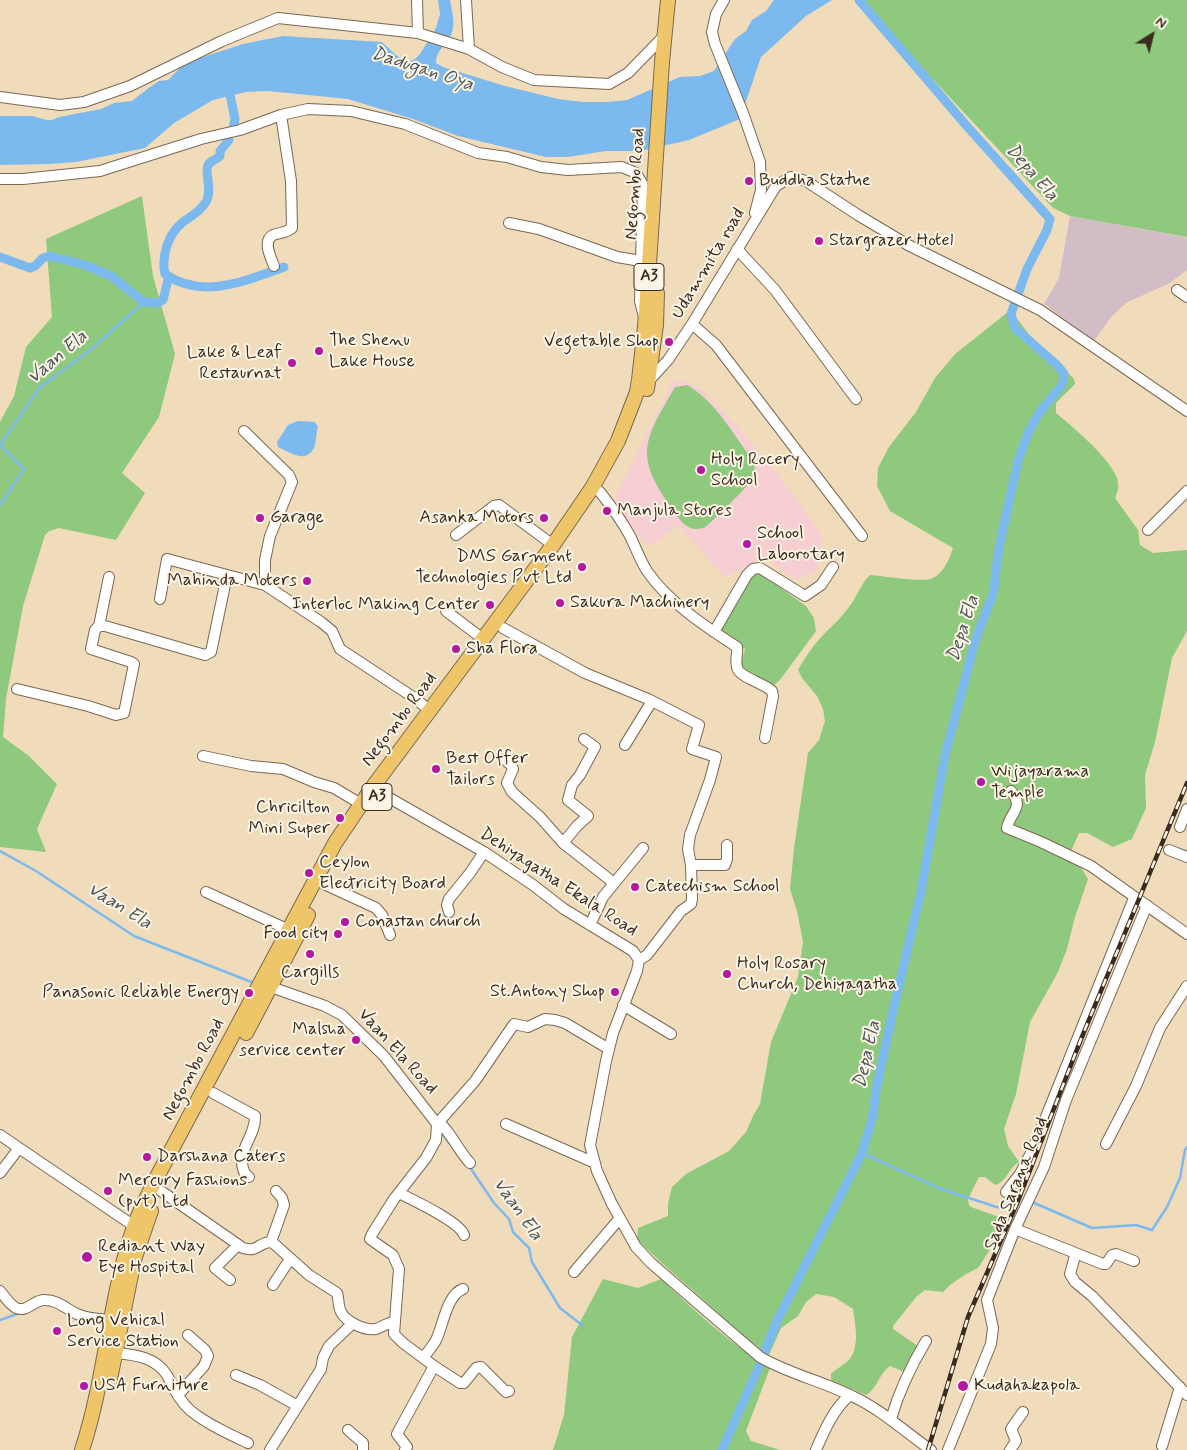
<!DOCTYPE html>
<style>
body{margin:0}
#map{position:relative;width:1187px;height:1450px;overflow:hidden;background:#f0dcba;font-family:Mynerve,sans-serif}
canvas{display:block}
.north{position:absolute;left:1127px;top:10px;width:50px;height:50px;-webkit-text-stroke:4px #fcf5e5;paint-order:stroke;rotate:36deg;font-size:14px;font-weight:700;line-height:20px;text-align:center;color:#3b2a1e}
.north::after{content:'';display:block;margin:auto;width:18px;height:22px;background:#3b2a1e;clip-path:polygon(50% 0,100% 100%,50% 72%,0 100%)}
</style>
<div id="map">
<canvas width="1187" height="1450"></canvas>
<div class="north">N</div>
</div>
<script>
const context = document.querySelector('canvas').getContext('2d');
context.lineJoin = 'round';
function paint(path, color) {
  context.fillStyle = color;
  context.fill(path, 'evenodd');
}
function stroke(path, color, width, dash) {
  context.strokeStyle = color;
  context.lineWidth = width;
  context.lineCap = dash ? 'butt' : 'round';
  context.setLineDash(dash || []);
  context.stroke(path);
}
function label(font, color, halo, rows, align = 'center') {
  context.font = font + ' Mynerve,sans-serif';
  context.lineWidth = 4;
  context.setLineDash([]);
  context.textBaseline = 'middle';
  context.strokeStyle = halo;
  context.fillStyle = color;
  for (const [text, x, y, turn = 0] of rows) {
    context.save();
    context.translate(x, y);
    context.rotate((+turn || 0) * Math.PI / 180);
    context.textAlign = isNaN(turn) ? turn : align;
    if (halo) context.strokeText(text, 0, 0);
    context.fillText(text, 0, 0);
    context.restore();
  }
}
const built = new Path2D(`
 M674 379 686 382 702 390 740 429 796 498 821 534 822 555 816 572 796 580 763 557 725 578 678 525 657 542 648 546 631 527 614 500Z`);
const industrial = new Path2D(`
 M1070 216 1185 237 1187 239V270L1170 283 1126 303 1111 317 1094 341 1044 304 1059 278Z`);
const green = new Path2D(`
 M859 0H1187V237L1070 216 1053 208Z
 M142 196 153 276 175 354 159 417 122 473 145 493 116 540 59 528 49 531 45 535 23 606 6 699 3 737 29 756 57 784 37 829 46 852 0 847V422L14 396 26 347 52 317 46 239Z
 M1008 312 1019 321 1030 336 1074 379 1075 384 1056 403V413C1073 427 1115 462 1118 482 1119 488 1117 493 1115 498L1138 530 1140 545 1153 553 1187 550V631L1172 658 1155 742 1145 775 1146 808 1132 839 1113 847 1087 833H1079L1071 851 1088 879 1075 917 1067 949 1057 974 1030 1022 1016 1094 1004 1129 1008 1146 1019 1162C1008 1168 1008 1181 995 1185L985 1177H979L968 1199 969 1205 971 1207 1002 1218 989 1251 978 1268 966 1274 950 1285 943 1292 925 1290 917 1296 893 1326V1329L925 1351 909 1374 890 1366C879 1373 878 1388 866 1395L831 1380V1374C836 1369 842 1366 847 1362 861 1349 855 1325 853 1309L834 1297 816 1294 806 1302 798 1316 781 1328 769 1355C746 1340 726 1321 706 1302 683 1281 659 1262 637 1239L638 1228 668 1216V1203L672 1187 686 1174 729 1151 746 1132 753 1116 760 1104 771 1042 798 977 803 942 797 911 790 889 794 848 808 753 819 740 825 721 823 709 817 696 802 678 798 670C805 657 815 643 825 633 834 624 842 617 849 607 857 597 860 585 870 575 885 576 916 582 930 579 942 576 950 559 953 548L890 511 877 486 878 468 889 447 916 412 935 378 955 354Z
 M687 385C715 400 736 438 755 464 754 468 755 476 753 479 750 484 709 525 704 528 703 528 698 529 696 529 685 529 677 516 671 507 633 454 645 439 675 387Z
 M756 572 761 574 806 606 814 618 816 631 780 680 773 686C764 682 742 675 742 664 741 659 744 654 745 649L721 633V628L750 576Z
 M603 1279 638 1288 661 1279C696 1312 729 1343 770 1368L746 1431 751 1441 780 1450H553L564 1415 572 1337Z`);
const water = new Path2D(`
 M438 0H450C452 12 456 24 451 35 446 46 436 50 436 63L443 67 505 86 558 99 583 102H607L627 100 680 77 700 76 714 71 735 39 746 31 752 20 766 11 774 0H832L806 16 761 57 740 119 689 140 640 151H606L568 157H546L458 136 413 119 348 99 268 91 246 92 213 100 174 123 145 148 76 162 49 164 0 165V116H32L47 120H52L59 117 101 109 114 103 132 101 150 87 159 81 168 80 182 66 194 60 243 44 283 36 382 42 396 55 402 59 410 61 415 59 420 54 436 28 440 14Z
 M298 421 315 422 318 427C316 433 316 444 314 448 305 464 291 453 278 447L277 442 288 425Z`);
const stream = new Path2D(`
 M0 445 40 387 88 352 144 302
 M0 445 24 469 0 505
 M0 851 36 871 134 936 254 983
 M443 1135 449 1143
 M862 1153 941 1189 1003 1209 1014 1194
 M469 1166 494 1203 509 1219 513 1232 529 1248 532 1262 560 1308 582 1325
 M1032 1202 1092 1228 1136 1225 1152 1230 1167 1207 1180 1178 1185 1150 1187 1147
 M0 1320 20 1313`);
const canal = new Path2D(`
 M228 85 235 119 233 129
 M229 140 220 151V156C217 160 211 160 208 165 204 172 213 190 206 202 200 212 191 216 183 222 168 234 161 256 165 274 203 300 245 281 284 267
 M0 257 30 268 35 266 43 258 50 256 85 265 111 276 144 302 158 303 163 300 169 276
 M765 1351 777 1321 862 1153 872 1119 877 1085 893 1011 921 891 945 755 976 638 993 594 999 547 1018 461 1029 431 1039 413 1062 385 1064 374 1058 366 1015 328 1011 314 1027 269 1047 230 1050 219 965 124 859 0
 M722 1450 760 1364`);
const minor = new Path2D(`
 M417 0 418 33
 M466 0 469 49
 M724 0 716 14 712 32 715 44 743 113 760 162 761 190 755 213
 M0 97 60 105 84 102 130 86 222 41 278 18 418 33 469 49 502 67 534 80 609 84 628 73 664 36
 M0 179H23L100 171 201 139 240 130 281 115 308 109 351 111 405 124 478 153 507 157 541 167 568 170 622 167 636 173 643 185 640 301 643 313
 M509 223 539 229 617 257 641 261
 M737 249 775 290 856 399
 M274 266C271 258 262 241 273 235 280 232 284 234 292 228L291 181 281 115
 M1177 290 1187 297
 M692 324 716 345 862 536
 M647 383 668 360 692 324 776 186 791 177 806 181 858 215 908 245 1040 310 1187 411
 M244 431 289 475 292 482 270 536 265 560V585
 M600 492C611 506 622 521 630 536 636 548 640 560 647 571 668 602 706 627 737 647 738 653 735 660 737 667 738 677 764 683 772 691L773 696 765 738
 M1148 530 1187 491
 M456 535 494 506 499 505 553 545
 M160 599 167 559 227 575
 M446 611 483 639
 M99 626 109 577
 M503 628 585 673 648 699 699 725 692 749 716 757 710 780 690 835 688 849 691 865 692 899 691 904 681 911 647 955 639 960
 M714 632 747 575 753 569 760 568 805 596 821 585 833 567
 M17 689 88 706 116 715 124 713 134 664 131 662 91 649 95 630 99 626H105L205 655 211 652 227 575 265 585 321 622 332 631 340 649 416 699 430 711
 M625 745 652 701
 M203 756 251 766 283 769 314 782 334 788 361 804
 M504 759 511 765 513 769 507 783 512 792 540 817 563 843 614 883
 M372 788 484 852 533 885 564 909 633 951 639 960 637 971 613 1033 606 1061 590 1145 597 1171 612 1204 636 1247 651 1263 760 1357C789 1374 822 1381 852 1396 882 1410 905 1432 931 1450
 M1011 791C1025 808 1010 812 1007 828L1041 842 1091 866 1187 934
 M1180 827 1187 809
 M563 843 577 826 588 816 568 800 572 785 580 775 595 747 584 739
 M1169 850 1187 857
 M691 865H725L727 859V845
 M324 884 376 908 382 915 390 935
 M206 892 289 930
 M449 912 447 905 449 899 470 873 484 852
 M590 925 603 897 643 848
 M271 987 325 1006 342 1015 384 1056 437 1124
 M623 1005 671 1034
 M213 1093 255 1116C256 1138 234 1151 245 1174L249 1177
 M439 1122C452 1134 458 1150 470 1163
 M506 1124 595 1163
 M0 1135 19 1148
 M1106 1144 1136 1086 1160 1028 1187 986
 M0 1173 19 1148 134 1226
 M161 1191 243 1248C259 1253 259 1241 272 1242L309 1275 337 1293C339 1299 338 1307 341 1312 346 1322 365 1331 376 1329 382 1327 387 1323 394 1322
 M1006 1192 1020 1174 1033 1149 1134 898
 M399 1193C413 1200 460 1222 464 1235
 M1015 1229 1103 1264H1106L1112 1255 1116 1254 1134 1261
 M271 1242 284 1205 282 1198 276 1191
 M1073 1252 1075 1256 1070 1274 1075 1282 1092 1296 1187 1395
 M574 1272 620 1218
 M230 1280 215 1268 238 1245
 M273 1285 290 1259
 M0 1291C5 1297 9 1304 16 1308 28 1313 34 1299 45 1300 58 1300 66 1309 77 1314 88 1319 100 1319 112 1320
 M116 1353C136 1355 155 1357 167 1375 174 1388 179 1401 191 1411 207 1424 229 1434 248 1443
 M423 1358C427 1353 431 1348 435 1342 443 1328 446 1295 463 1289
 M434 1366 460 1383H464L476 1368 481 1367 506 1392 509 1391
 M236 1375 260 1385 298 1406
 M178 1395 204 1366 208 1356 205 1350 188 1335
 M891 1419C899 1391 911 1366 926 1341
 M348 1430 363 1443V1450
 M1162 1446 1180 1387
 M270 1450 321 1369 323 1358 329 1346 353 1323
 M405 1450 407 1447 397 1434 434 1366 403 1343 394 1334 399 1269 393 1255 370 1239 372 1234 394 1199 426 1158 436 1140 437 1124 475 1081 514 1024 528 1027 545 1019 555 1020 565 1023 609 1049
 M816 1450C824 1431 834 1408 850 1395
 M948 1450 991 1344 993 1328 987 1300 1015 1229 1044 1167 1066 1100 1147 905
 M1010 1450 1016 1441 1011 1429 1023 1412`);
const highway = new Path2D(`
 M647 389 656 325 657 293
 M246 1033 308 915
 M109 1384 134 1260 151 1211
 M82 1450C106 1377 109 1298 134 1227 140 1209 150 1192 158 1175L335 843 372 788 553 545 592 488 618 441 637 392 639 380 645 327 662 62 668 0`);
const rail = new Path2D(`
 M928 1450 968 1317 1018 1201 1081 1039 1187 783`);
const markers = [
 [749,181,5,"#b5179e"],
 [819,241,5,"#b5179e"],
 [669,342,5,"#b5179e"],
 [319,351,5,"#b5179e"],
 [292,363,5,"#b5179e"],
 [701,470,5,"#b5179e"],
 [607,511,5,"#b5179e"],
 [260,518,5,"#b5179e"],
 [544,518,5,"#b5179e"],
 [747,544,5,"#b5179e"],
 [582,567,5,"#b5179e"],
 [307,581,5,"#b5179e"],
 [560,603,5,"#b5179e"],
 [490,605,5,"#b5179e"],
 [456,649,5,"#b5179e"],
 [436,769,5,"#b5179e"],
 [981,782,5,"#b5179e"],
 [340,818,5,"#b5179e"],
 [309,873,5,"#b5179e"],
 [635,887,5,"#b5179e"],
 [345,922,5,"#b5179e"],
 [338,934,5,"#b5179e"],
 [310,954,5,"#b5179e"],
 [727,974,5,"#b5179e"],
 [615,992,5,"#b5179e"],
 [249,993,5,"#b5179e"],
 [356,1040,5,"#b5179e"],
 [147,1157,5,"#b5179e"],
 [108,1191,5,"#b5179e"],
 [87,1257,6,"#b5179e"],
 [57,1331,5,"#b5179e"],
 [84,1386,5,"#b5179e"],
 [963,1386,6,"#b5179e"]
];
const shields = [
 [649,277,30],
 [377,797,30]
];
const shieldNames = [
 ["A3",649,277],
 ["A3",377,797]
];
const poiNames = [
 ["Buddha Statue",759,181],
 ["Stargrazer Hotel",829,241],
 ["The Shenu",329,341],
 ["Lake House",329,362],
 ["Vegetable Shop",659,342,"right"],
 ["Lake & Leaf",282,353,"right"],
 ["Restaurnat",282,374,"right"],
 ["Holy Rocery",711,460],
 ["School",711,481],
 ["Manjula Stores",617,511],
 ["Garage",270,518],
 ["Asanka Motors",534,518,"right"],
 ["School",757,534],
 ["Laborotary",757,555],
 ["DMS Garment",572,557,"right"],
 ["Technologies Pvt Ltd",572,578,"right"],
 ["Mahinda Moters",297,581,"right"],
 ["Sakura Machinery",570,603],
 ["Interloc Making Center",480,605,"right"],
 ["Sha Flora",466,649],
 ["Best Offer",446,759],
 ["Tailors",446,780],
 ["Wijayarama",991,772],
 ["Temple",991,793],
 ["Chricilton",330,808,"right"],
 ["Mini Super",330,829,"right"],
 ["Ceylon",319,863],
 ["Electricity Board",319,884],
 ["Catechism School",645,887],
 ["Conastan church",355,922],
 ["Food city",328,934,"right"],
 ["Holy Rosary",737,964],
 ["Church, Dehiyagatha",737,985],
 ["Cargills",310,973,"center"],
 ["St.Antony Shop",605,992,"right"],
 ["Panasonic Reliable Energy",239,993,"right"],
 ["Malsha",346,1030,"right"],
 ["service center",346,1051,"right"],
 ["Darshana Caters",157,1157],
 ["Mercury Fashions",118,1181],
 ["(pvt) Ltd",118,1202],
 ["Rediant Way",98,1247],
 ["Eye Hospital",98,1268],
 ["Long Vehical",67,1321],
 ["Service Station",67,1342],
 ["USA Furniture",94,1386],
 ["Kudahakapola",974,1386]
];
const streetNames = [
 ["Negombo Road",636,184,-86],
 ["Udammita road",709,264,-59],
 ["Negombo Road",400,720,-53],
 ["Dehiyagatha Ekala Road",558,883,33],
 ["Vaan Ela Road",397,1052,48],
 ["Negombo Road",194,1070,-62],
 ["Sada Sarana Road",1017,1184,-68]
];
const waterNames = [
 ["Dadugan Oya",422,70,18],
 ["Depa Ela",1031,173,49],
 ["Vaan Ela",58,358,-40],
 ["Depa Ela",964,629,-72],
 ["Vaan Ela",119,907,32],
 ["Depa Ela",868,1055,-77],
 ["Vaan Ela",517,1210,55]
];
paint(built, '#f7cfd3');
paint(industrial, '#d2bdc7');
paint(green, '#8ec97d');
paint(water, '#7bb9ee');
stroke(stream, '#7bb9ee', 2.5);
stroke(canal, '#7bb9ee', 9);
stroke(minor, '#7a6855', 12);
stroke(highway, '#7a6855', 16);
stroke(minor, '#fff', 10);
stroke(highway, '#eec569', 14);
stroke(rail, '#3b2a1e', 4.5);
stroke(rail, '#fcf5e5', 2.5, [8]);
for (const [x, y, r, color] of markers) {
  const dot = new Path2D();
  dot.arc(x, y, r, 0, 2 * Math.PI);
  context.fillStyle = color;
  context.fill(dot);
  stroke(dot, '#fcf5e5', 2);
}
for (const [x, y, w] of shields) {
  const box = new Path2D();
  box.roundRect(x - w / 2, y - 13.5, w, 27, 4);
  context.fillStyle = '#fcf5e5';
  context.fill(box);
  stroke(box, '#3b2a1e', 1);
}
label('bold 16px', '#3b2a1e', null, shieldNames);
label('18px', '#3b2a1e', '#fcf5e5', poiNames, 'left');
label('18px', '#3b2a1e', '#fcf5e5', streetNames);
label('italic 19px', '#4e555c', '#fcf5e5', waterNames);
</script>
